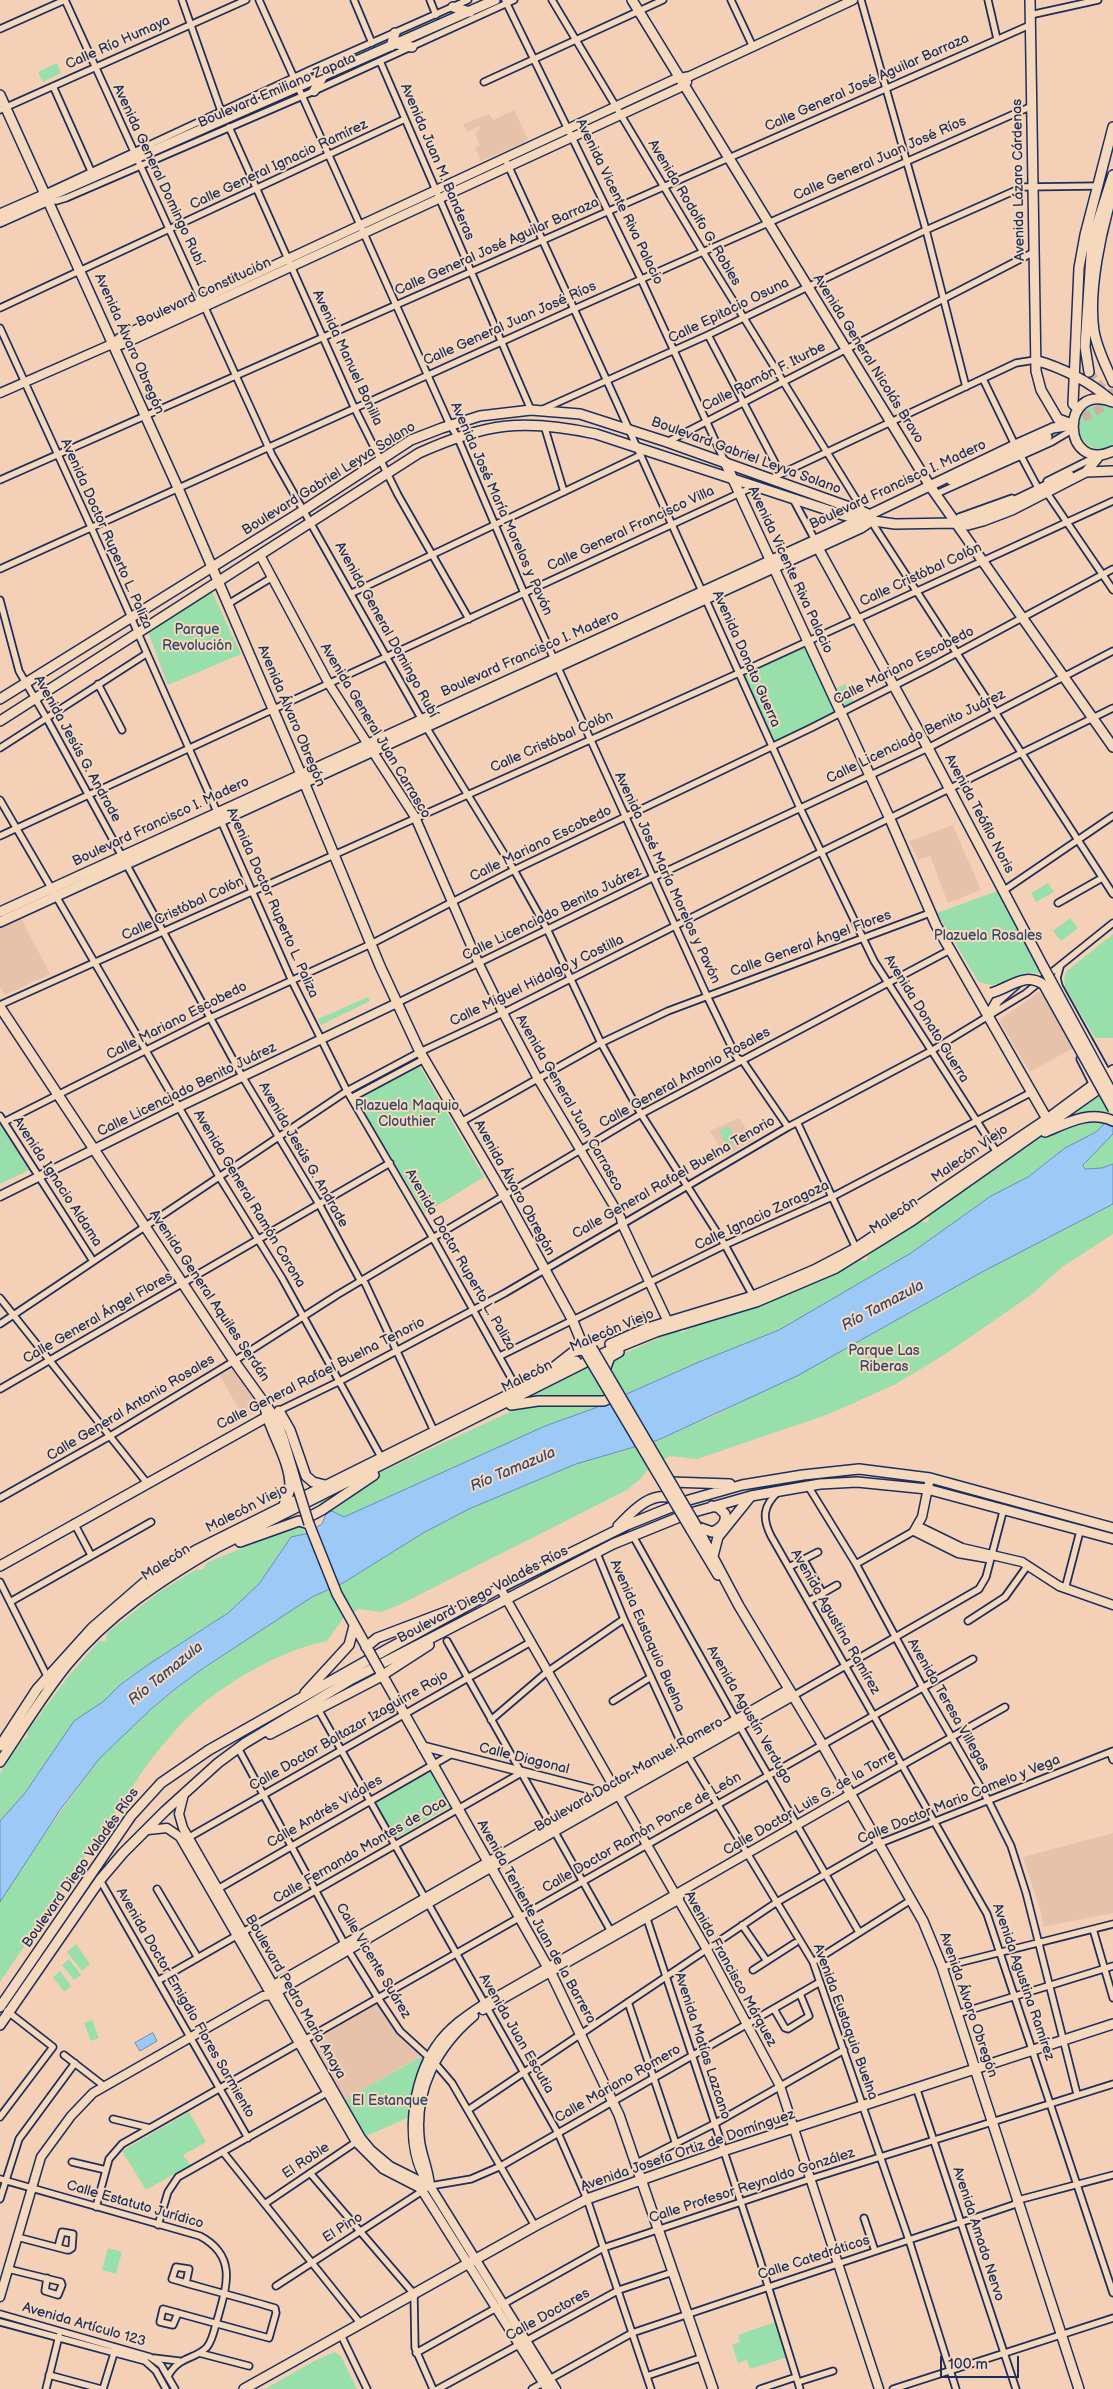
<!DOCTYPE html>
<meta charset="utf-8">
<style>
body{margin:0}
#map{position:relative;width:1113px;height:2389px;overflow:hidden;background:#f4d1b6;font-family:"Balsamiq Sans",sans-serif}
canvas{display:block}
.scale{position:absolute;left:940px;top:2356px;width:79px;height:22px;box-sizing:border-box;border:2px solid #1b2f5e;border-top:0;padding-left:6px;font-size:15px;line-height:18px;white-space:nowrap;color:#1b2f5e;-webkit-text-stroke:4px #f6d8bc;paint-order:stroke}
</style>
<div id="map">
<canvas width="1113" height="2389"></canvas>
<div class="scale">100 m</div>
</div>
<script>
const context = document.querySelector('canvas').getContext('2d');
context.lineJoin = 'round';
function paint(path, color) {
  context.fillStyle = color;
  context.fill(path, 'evenodd');
}
function stroke(path, color, width, dash) {
  context.strokeStyle = color;
  context.lineWidth = width;
  context.lineCap = dash ? 'butt' : 'round';
  context.setLineDash(dash || []);
  context.stroke(path);
}
function label(font, color, halo, rows, align = 'center') {
  context.font = font + ' "Balsamiq Sans",sans-serif';
  context.lineWidth = 4;
  context.setLineDash([]);
  context.textBaseline = 'middle';
  context.strokeStyle = halo;
  context.fillStyle = color;
  for (const [text, x, y, turn = 0] of rows) {
    context.save();
    context.translate(x, y);
    context.rotate((+turn || 0) * Math.PI / 180);
    context.textAlign = isNaN(turn) ? turn : align;
    if (halo) context.strokeText(text, 0, 0);
    context.fillText(text, 0, 0);
    context.restore();
  }
}
const built = new Path2D(`
 M514 110 528 139 522 144 481 161 475 148 480 145 475 134 480 128 479 126 467 132 463 124 489 114 493 120Z
 M953 825 981 890 948 903 930 856 918 860 909 841Z
 M20 916 50 974 5 995 0 987V925Z
 M1039 992 1043 994 1073 1048 1030 1072 1000 1022 1002 1018Z
 M739 1118 754 1140 725 1156 710 1131Z
 M233 1368 259 1408 257 1411 244 1419 220 1376Z
 M1113 1833V1913L1043 1927 1041 1913 1023 1857Z
 M380 1993 402 2029 428 2052 343 2101 306 2036Z`);
const green = new Path2D(`
 M57 63 61 73 43 82 38 72Z
 M1102 404 1113 408V444C1081 465 1060 407 1102 404Z
 M211 590 241 654 168 685 148 632Z
 M805 647 838 712 773 744 743 675Z
 M845 684 855 704 843 710 831 691Z
 M1048 883 1054 892 1036 902 1031 893Z
 M1000 890 1044 971 1040 974C1015 967 1006 994 978 981L937 913Z
 M1070 918 1078 928 1061 941 1053 931Z
 M1113 934V1038H1095L1065 987 1064 978 1067 971Z
 M368 997 370 1001 321 1025 318 1019Z
 M419 1065 484 1177 425 1213 356 1099Z
 M1113 1087V1115L1096 1132 1065 1148 1028 1177 991 1196 911 1253 779 1330 699 1362 595 1408 545 1426 344 1517 332 1511 326 1514 319 1501 516 1409 524 1397 610 1353 616 1357 677 1330 683 1333 687 1327 753 1307 860 1258 862 1261H866L868 1258 867 1254 919 1220 926 1223 929 1219 927 1214Z
 M0 1124 29 1170 0 1184Z
 M728 1126 737 1142 728 1147 719 1131Z
 M1113 1134V1164L1102 1168 1085 1169V1161Z
 M1113 1204V1234L1062 1267 1031 1295 947 1353 896 1384 829 1414 697 1459 670 1456 650 1467 641 1478 627 1490 397 1606 381 1612 359 1609 344 1617 327 1641C284 1650 242 1674 207 1700 185 1717 167 1740 149 1762L0 1982V1902L38 1843 99 1759 151 1709 202 1669 312 1597 343 1583 423 1533 469 1509 576 1464 658 1440 713 1416 846 1349 982 1272Z
 M301 1522 305 1534 291 1537 259 1584 228 1613 149 1664 120 1685 104 1701 74 1721 25 1793 0 1821V1773L21 1742 28 1737 27 1732 67 1678 99 1641H106L107 1633 159 1592 197 1569 202 1570 208 1562 269 1537Z
 M433 1768 454 1804 396 1838 375 1803Z
 M76 1944 90 1964 82 1971 67 1952Z
 M69 1959 81 1975 74 1980 62 1965Z
 M60 1971 71 1986 64 1992 53 1977Z
 M92 2020 99 2038 91 2041 84 2023Z
 M422 2056 428 2058 414 2115 364 2137 343 2101Z
 M189 2112 206 2142 183 2155 190 2165 146 2190 122 2151Z
 M108 2248 122 2252 116 2274 102 2270Z
 M775 2322 787 2357 750 2369 747 2360 738 2363 732 2345 740 2342 738 2335Z
 M335 2352 341 2356 357 2389H265L314 2361Z`);
const water = new Path2D(`
 M1113 1115V1134L1083 1165 1085 1169 1102 1168 1113 1164V1204L982 1272 797 1376 658 1440 576 1464 469 1509 423 1533 343 1583 312 1597 202 1669 174 1690 151 1709 99 1759 60 1810 0 1902V1821L25 1793 74 1721 104 1701 120 1685 149 1664 228 1613 259 1584 291 1537 305 1534 322 1524 326 1514 332 1511 344 1517 545 1426 595 1408 699 1362 779 1330 911 1253 991 1196 1028 1177 1065 1148 1096 1132Z
 M153 2033 157 2041 140 2051 135 2043Z`);
const secondaryTunnel = new Path2D(`
 M1089 372 1101 387 1113 394
 M1047 437 1113 402
 M1069 475 1095 461`);
const minor = new Path2D(`
 M182 0 221 111
 M259 0 450 425 457 436 524 593 707 996 737 1058 742 1060 788 1127
 M354 0 372 43
 M430 0 436 15
 M505 0 641 279 725 462
 M552 0 703 252 864 512
 M731 0 753 47
 M861 0 926 230 966 387
 M988 0 997 39
 M1030 15 1098 0
 M0 29 65 0 272 455 426 727 514 870 547 929 601 1043 641 1114 725 1245 754 1298
 M380 61 531 410
 M484 82 663 0
 M53 86 91 171
 M0 110 246 0
 M229 127 354 407 398 495 469 619
 M507 163 607 381 800 808 874 961 998 1154
 M48 192 310 70 468 0
 M49 200 56 201 66 198 314 91 514 0
 M0 308 405 119
 M0 328 91 527 291 979 347 1091 433 1238 519 1392
 M708 335 781 474
 M983 379 1015 445
 M541 410 708 335 926 230 1023 187 1097 186
 M544 425 564 492
 M667 442 1034 252
 M1021 456 1037 486
 M772 478 1016 363 1035 360
 M0 480 1030 25
 M1047 481 1097 456
 M1047 493 1113 590
 M936 494 1052 442 1072 430
 M793 499 815 540
 M871 521 1113 894
 M956 521 959 517 1012 498
 M0 569 574 309 1032 106
 M352 593 641 455
 M0 600 19 671 47 719 242 1076 319 1204 359 1278 365 1283 434 1431
 M228 604 271 578
 M98 684 122 730
 M0 748 146 654
 M0 800 220 1178 282 1278 381 1457
 M0 836 755 486
 M1003 891 1113 816
 M1058 903 1102 878
 M1060 967 1057 978 1059 986 1108 1074
 M397 1003 654 877 928 748 1113 651
 M0 1005 739 673 1113 501
 M1080 1059 1093 1085
 M351 1098 424 1059
 M0 1116 93 1261
 M4 1122 210 1018 371 944 514 870 811 728 929 668 1113 569
 M461 1122 601 1043 668 1011 930 913
 M797 1122 856 1248
 M0 1298 147 1483
 M0 1324 347 1091 420 1052 503 1013 821 852 1113 708
 M500 1356 725 1245 832 1197 1032 1092
 M0 1389 390 1163
 M276 1412 340 1381 505 1293 788 1127 931 1051 1026 993 1113 923
 M808 1486 856 1564 922 1686 988 1800 1011 1846 1026 1893 1077 2094
 M778 1492C763 1506 762 1518 771 1536L987 1914 1113 2293
 M0 1498 110 1436 234 1361 337 1295 641 1114 950 950
 M74 1523 91 1555
 M633 1536 736 1720 859 1932
 M596 1551 624 1619 684 1749 813 1962 909 2240 956 2389
 M804 1560 823 1594
 M856 1564 914 1531
 M789 1567 818 1552
 M0 1582 47 1676
 M1065 1589 1079 1535 1083 1529
 M809 1601 837 1585
 M10 1602 151 1522
 M968 1621 1005 1597 1028 1565
 M447 1641 613 1935
 M793 1696 979 1589 986 1577 1004 1508
 M613 1701 651 1677
 M318 1709 558 2133 587 2199 651 2389
 M491 1720 547 1672 624 1619
 M238 1748 345 1945 378 1998 400 2031 434 2062 452 2083 535 2226
 M1110 1752 1113 1760
 M851 1794 1005 1707
 M186 1839 529 1643
 M100 1880 248 2138
 M157 1889 198 1958
 M216 1890 450 1755
 M646 1916 759 2257 800 2389
 M742 1925 767 1961
 M1093 1929 1113 1998
 M813 1962 911 1900
 M942 1967 1113 1924
 M753 1970 795 1943
 M159 1980 521 1773
 M628 2002 676 2144
 M774 2009 785 2028 788 2029 809 2016 800 1994
 M957 2014 1113 1966
 M64 2055 104 2086
 M916 2087 1016 2389
 M468 2110 777 1902 878 1844 1113 1751
 M0 2117 53 2047 7 2011
 M113 2119 150 2128
 M223 2152 361 2324
 M72 2162 106 2170
 M635 2164 714 2124 844 2050
 M310 2173 414 2294 415 2348 433 2389
 M0 2179 200 2236C237 2256 227 2285 218 2317 215 2326 213 2340 207 2347 195 2360 180 2355 168 2376
 M0 2199 19 2139 75 2063
 M266 2203 359 2140
 M96 2207 109 2159 122 2144 973 1659
 M864 2218 875 2251
 M158 2225 168 2192 178 2177 330 2091
 M17 2237 67 2250H69L72 2248 73 2234 62 2232 58 2247
 M8 2269 61 2282 62 2285 58 2295 45 2291 47 2278
 M276 2286 430 2186 471 2179 501 2166 820 1982
 M178 2313 173 2325 160 2322 163 2309 269 2338 276 2313 275 2308C241 2298 206 2289 172 2279L176 2267 189 2269 186 2283
 M0 2314 150 2357 161 2365 175 2389
 M0 2322 145 2361 156 2371 166 2389
 M341 2335 367 2389
 M199 2353 249 2366
 M416 2353 603 2248 810 2179 1113 2084
 M154 2358 179 2361
 M49 2375 101 2389
 M647 2376 703 2357
 M798 2382 833 2371
 M46 2389 59 2336
 M103 2389 115 2350
 M438 2389 619 2290 673 2272
 M532 2389 632 2333 1013 2205 1022 2199 1113 2175
 M760 2389 796 2377
 M893 2389 1113 2318`);
const tertiary = new Path2D(`
 M112 344 120 345 128 342 679 88 687 82
 M0 393 112 344 122 336 675 79 690 76 853 0
 M260 555 329 684 415 817 479 964 503 1013 538 1079 621 1218 622 1224 668 1322
 M0 1196 179 1107 397 1003
 M930 1478 922 1517 914 1531 958 1553 987 1558
 M917 1526 962 1548 1022 1562 1059 1586 1113 1605
 M500 1588 706 1948 780 2086 879 2389
 M422 1746 609 1794
 M184 1794 179 1814 183 1828 361 2138 371 2150 390 2166 430 2186 556 2389
 M148 1830 167 1828 180 1837 356 2142 383 2169 418 2187 423 2192 547 2389
 M270 1987 789 1689
 M483 2010 678 1900 680 1895
 M429 2184C402 2149 412 2080 436 2046 448 2028 467 2015 484 2004L851 1794
 M430 2186C429 2170 422 2156 420 2141 414 2091 436 2048 474 2016
 M0 2297 41 2157 71 2116 93 2093 263 1996 272 1995 427 1904 793 1696`);
const secondary = new Path2D(`
 M632 0 930 486 1113 747
 M1030 0 1036 371 1041 390 1058 419 1072 424
 M453 7 470 12
 M397 44 412 47
 M391 46 395 33
 M314 91 323 76
 M1113 192C1101 231 1088 291 1094 331 1097 349 1106 366 1113 382
 M0 214 46 194 57 193 495 0
 M0 222 49 200 53 196
 M1035 360C1063 368 1090 382 1112 401
 M1089 372 1085 347 1092 240 1113 175
 M1078 409 1073 404 1079 268 1085 235 1113 127
 M725 462 890 819 936 925 1047 1119
 M951 480 1047 437
 M955 523 988 514 1069 475
 M818 548 928 748 1044 968
 M304 782 380 966 420 1052 504 1195 572 1319 586 1353
 M0 1007 234 1361 275 1418 283 1438 299 1492
 M988 1017 997 1001 1017 983
 M671 1482 730 1484
 M309 1524 337 1594 370 1653
 M618 1526C632 1512 650 1491 672 1498
 M697 1527 739 1606 822 1744 923 1921 942 1967 1079 2389
 M698 1527 712 1532C720 1529 727 1523 725 1514L719 1508 712 1506
 M691 1530 718 1575
 M713 1556 718 1537 751 1496
 M0 1566 272 1414
 M366 1647 377 1638 448 1611
 M380 1671 551 1973 619 2115 713 2389
 M305 1693 349 1645 354 1626
 M270 1734 378 1678 429 1645
 M0 2007 131 1816 161 1783 209 1750 384 1651 500 1588 627 1525 689 1500 742 1485 803 1475 859 1469 930 1478 1113 1528
 M0 2025 100 1880 123 1853 165 1811 218 1763 245 1743 352 1679 613 1544 687 1514 751 1496 820 1484 857 1482 927 1489 1113 1539
 M244 2389 535 2226 587 2199 723 2151 1113 2024`);
const primary = new Path2D(`
 M0 95 178 488 303 779
 M1113 402C1058 381 1062 475 1113 451
 M1086 472 1113 471
 M0 699 304 510 411 440 442 428 480 416 531 410 580 414 667 442 866 513 870 518
 M0 721 419 453C486 423 523 418 596 434L843 515 859 519 895 524 955 523 968 525 983 521 1012 510 1086 472 1100 455
 M0 912 844 527 1015 445 1053 428 1072 425
 M0 922 861 528 871 521
 M1045 1132C1067 1123 1090 1110 1113 1121
 M610 1344 644 1329 753 1296 814 1270 856 1248 1047 1119 1113 1070
 M554 1367 573 1352 581 1350 585 1352
 M605 1370 610 1357 619 1352
 M264 1401C267 1429 290 1458 290 1486 290 1493 286 1499 284 1505
 M511 1405 538 1401H604L612 1397
 M279 1411 290 1430 306 1476 313 1482 325 1485
 M307 1518 322 1510 374 1475
 M240 1542 299 1521 309 1524
 M0 1746 37 1689 92 1628 145 1582 196 1550 576 1361
 M0 1762C22 1729 42 1696 67 1665 108 1615 161 1580 216 1548L604 1353 656 1332 756 1302 836 1268 910 1222 1113 1079`);
const secondaryBridge = new Path2D(`
 M1044 968 1113 1095
 M991 993C1010 988 1025 971 1044 985L1113 1109
 M592 1348 697 1527
 M586 1353 691 1530
 M299 1492 309 1524
 M370 1653 380 1671`);
const streetNames = [
 ["Calle Río Humaya",118,43,-24],
 ["Calle General José Aguilar Barraza",867,83,-24],
 ["Boulevard Emiliano Zapata",277,91,-23],
 ["Calle General Juan José Ríos",880,159,-24],
 ["Avenida Juan M. Banderas",437,162,67],
 ["Calle General Ignacio Ramírez",279,165,-25],
 ["Avenida General Domingo Rubí",158,175,65],
 ["Avenida Lázaro Cárdenas",1019,180,-91],
 ["Avenida Vicente Riva Palacio",619,202,64],
 ["Avenida Rodolfo G. Robles",694,213,59],
 ["Calle General José Aguilar Barraza",497,247,-24],
 ["Boulevard Constitución",204,293,-25],
 ["Calle Epitacio Osuna",729,311,-26],
 ["Calle General Juan José Ríos",510,324,-24],
 ["Avenida Álvaro Obregón",129,344,66],
 ["Avenida Manuel Bonilla",347,358,65],
 ["Avenida General Nicolás Bravo",868,359,58],
 ["Calle Ramón F. Iturbe",764,377,-27],
 ["Boulevard Gabriel Leyva Solano",746,456,20],
 ["Boulevard Gabriel Leyva Solano",329,479,-32],
 ["Boulevard Francisco I. Madero",898,485,-25],
 ["Avenida José María Morelos y Pavón",501,509,66],
 ["Calle General Francisco Villa",631,529,-25],
 ["Avenida Doctor Ruperto L. Paliza",106,534,66],
 ["Avenida Vicente Riva Palacio",790,570,65],
 ["Calle Cristóbal Colón",921,575,-25],
 ["Avenida General Domingo Rubí",386,630,61],
 ["Boulevard Francisco I. Madero",530,654,-24],
 ["Avenida Donato Guerra",746,659,66],
 ["Calle Mariano Escobedo",904,666,-27],
 ["Avenida Álvaro Obregón",291,716,67],
 ["Avenida General Juan Carrasco",375,731,59],
 ["Calle Licenciado Benito Juárez",916,737,-26],
 ["Calle Cristóbal Colón",552,742,-24],
 ["Avenida Jesús G. Andrade",77,749,61],
 ["Avenida Teófilo Noris",979,814,62],
 ["Boulevard Francisco I. Madero",161,822,-25],
 ["Calle Mariano Escobedo",541,844,-26],
 ["Avenida José María Morelos y Pavón",667,878,65],
 ["Avenida Doctor Ruperto L. Paliza",272,903,66],
 ["Calle Cristóbal Colón",183,909,-25],
 ["Calle Licenciado Benito Juárez",552,914,-26],
 ["Calle General Ángel Flores",811,944,-20],
 ["Calle Miguel Hidalgo y Costilla",537,981,-26],
 ["Avenida Donato Guerra",926,1019,58],
 ["Calle Mariano Escobedo",177,1021,-27],
 ["Calle General Antonio Rosales",685,1078,-29],
 ["Calle Licenciado Benito Juárez",187,1090,-26],
 ["Avenida General Juan Carrasco",569,1103,60],
 ["Malecón Viejo",970,1154,-35],
 ["Avenida Jesús G. Andrade",303,1155,60],
 ["Calle General Rafael Buelna Tenorio",674,1178,-30],
 ["Avenida Ignacio Aldama",57,1182,57],
 ["Avenida Álvaro Obregón",514,1188,61],
 ["Avenida General Ramón Corona",249,1199,59],
 ["Calle Ignacio Zaragoza",762,1216,-25],
 ["Malecón",894,1216,-34],
 ["Avenida Doctor Ruperto L. Paliza",460,1260,60],
 ["Avenida General Aquiles Serdán",209,1296,56],
 ["Calle General Ángel Flores",98,1318,-30],
 ["Malecón Viejo",612,1331,-23],
 ["Calle General Rafael Buelna Tenorio",321,1374,-27],
 ["Malecón",527,1377,-27],
 ["Calle General Antonio Rosales",131,1408,-31],
 ["Malecón Viejo",247,1509,-27],
 ["Malecón",166,1563,-33],
 ["Boulevard Diego Valadés Ríos",483,1595,-28],
 ["Avenida Agustina Ramírez",835,1622,60],
 ["Avenida Eustaquio Buelna",647,1636,66],
 ["Avenida Teresa Villegas",948,1705,60],
 ["Avenida Agustín Verdugo",749,1715,60],
 ["Calle Doctor Baltazar Izaguirre Rojo",349,1731,-30],
 ["Calle Diagonal",524,1759,14],
 ["Boulevard Doctor Manuel Romero",629,1775,-30],
 ["Calle Doctor Mario Camelo y Vega",959,1800,-22],
 ["Calle Doctor Luis G. de la Torre",810,1803,-30],
 ["Calle Andrés Vidales",325,1812,-30],
 ["Calle Doctor Ramón Ponce de León",642,1833,-30],
 ["Calle Fernando Montes de Oca",360,1851,-30],
 ["Boulevard Diego Valadés Ríos",81,1868,-55],
 ["Avenida Teniente Juan de la Barrera",536,1922,61],
 ["Calle Vicente Suárez",373,1961,59],
 ["Avenida Francisco Márquez",730,1969,61],
 ["Avenida Agustina Ramírez",1023,1982,71],
 ["Boulevard Pedro María Anaya",295,1997,60],
 ["Avenida Doctor Emigdio Flores Sarmiento",185,2003,60],
 ["Avenida Álvaro Obregón",968,2005,71],
 ["Avenida Eustaquio Buelna",845,2022,70],
 ["Avenida Juan Escutia",516,2034,60],
 ["Avenida Matías Lazcano",702,2046,72],
 ["Calle Mariano Romero",618,2084,-30],
 ["Avenida Josefa Ortiz de Domínguez",688,2151,-19],
 ["El Roble",306,2161,-34],
 ["Calle Profesor Reynaldo González",752,2186,-18],
 ["Calle Estatuto Jurídico",135,2205,16],
 ["El Pino",343,2228,-32],
 ["Avenida Amado Nervo",978,2234,72],
 ["Calle Catedráticos",814,2258,-18],
 ["Calle Doctores",548,2315,-29],
 ["Avenida Artículo 123",84,2325,16]
];
const parkNames = [
 ["Parque",197,630],
 ["Revolución",197,646],
 ["Plazuela Rosales",988,936],
 ["Plazuela Maquio",407,1106],
 ["Clouthier",407,1122],
 ["Parque Las",884,1351],
 ["Riberas",884,1367],
 ["El Estanque",390,2101]
];
const waterNames = [
 ["Río Tamazula",883,1306,-28],
 ["Río Tamazula",513,1470,-23],
 ["Río Tamazula",166,1674,-39]
];
paint(built, '#e7c2aa');
paint(green, '#99dfac');
paint(water, '#9dc9f7');
stroke(water, '#698bba', 1);
stroke(secondaryTunnel, '#c9b1a4', 9, [9, 4.5]);
stroke(minor, '#1b2f5e', 9);
stroke(tertiary, '#1b2f5e', 11);
stroke(secondary, '#1b2f5e', 12);
stroke(primary, '#1b2f5e', 12);
stroke(minor, '#f6d8bc', 5.5);
stroke(tertiary, '#f6d8bc', 8);
stroke(secondary, '#f6d8bc', 9);
stroke(primary, '#f6d8bc', 9);
stroke(secondaryBridge, '#1b2f5e', 12, []);
stroke(secondaryBridge, '#f6d8bc', 9);
label('14px', '#1b2f5e', '#f6d8bc', streetNames);
label('14px', '#2e496a', '#f6d8bc', parkNames);
label('italic 15px', '#2e4675', '#f6d8bc', waterNames);
</script>
